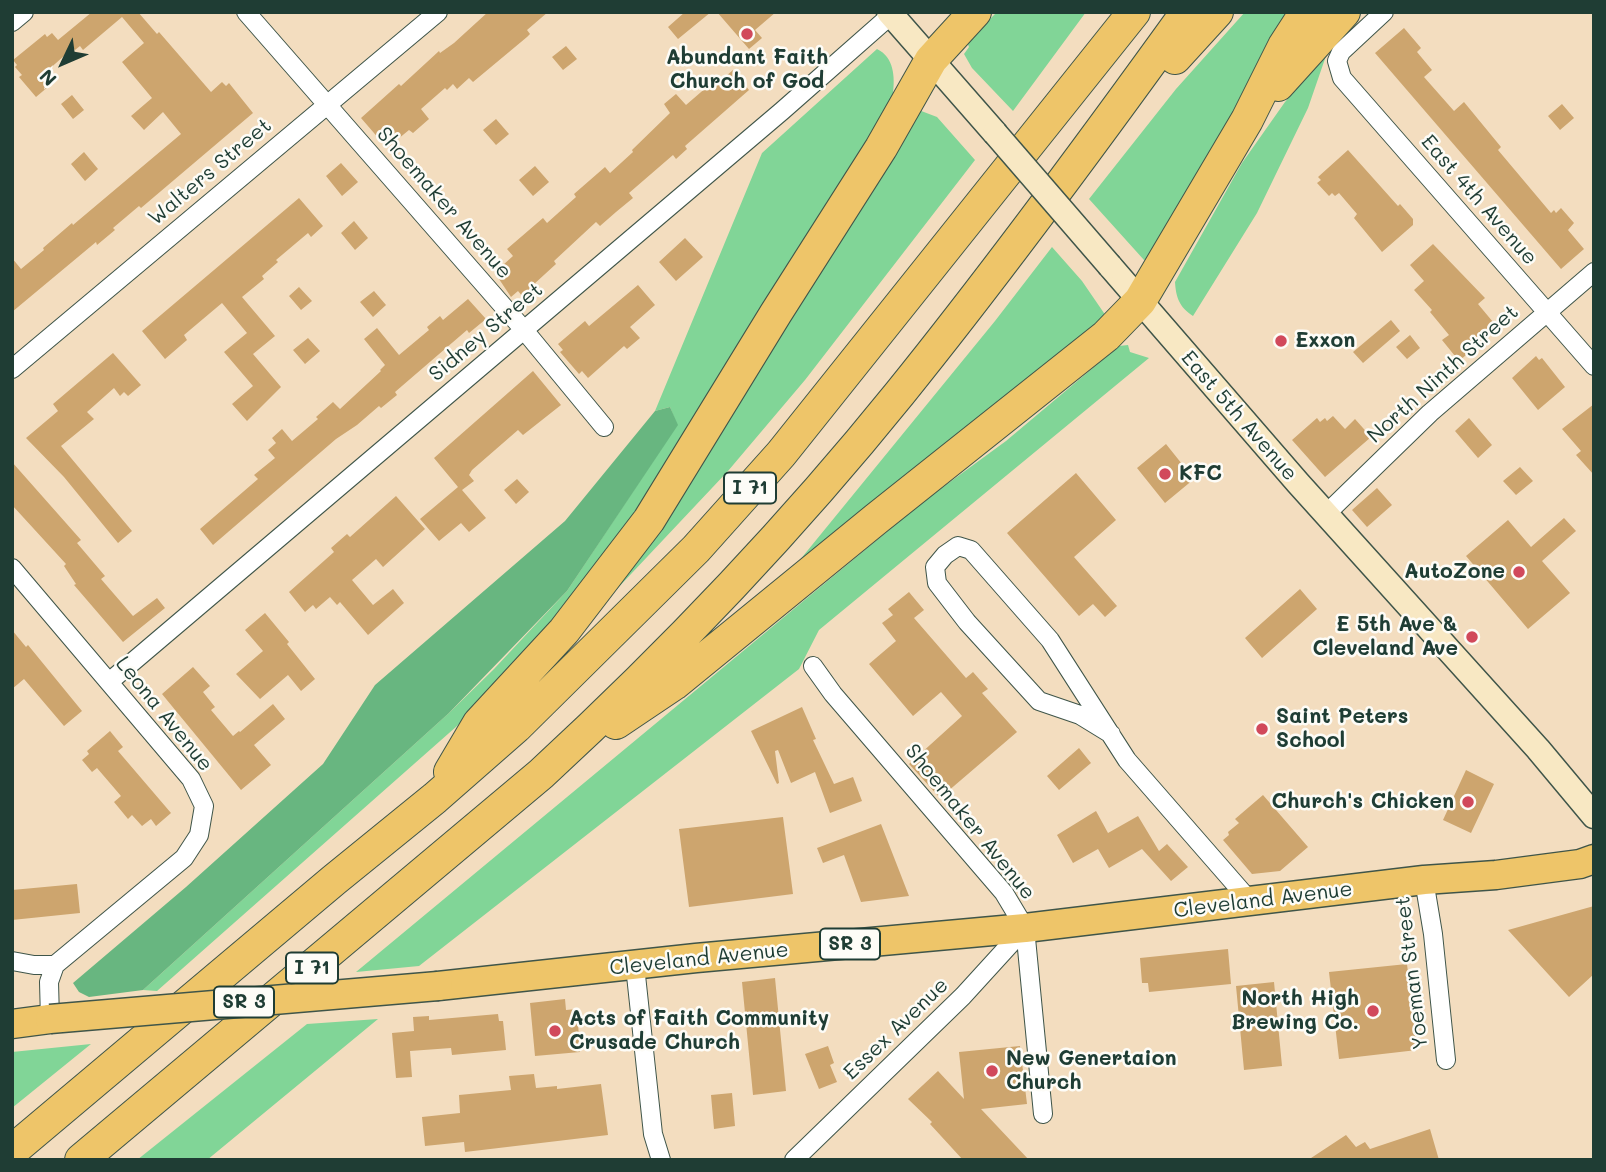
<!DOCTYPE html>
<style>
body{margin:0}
#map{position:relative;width:1606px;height:1172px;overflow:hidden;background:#f3ddbf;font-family:Mali,sans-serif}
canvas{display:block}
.frame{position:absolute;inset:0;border:14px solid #1f3d34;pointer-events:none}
.north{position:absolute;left:28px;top:28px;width:70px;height:70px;-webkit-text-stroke:5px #fdfcf7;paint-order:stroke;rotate:226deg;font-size:19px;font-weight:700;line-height:28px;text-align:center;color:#1f3d34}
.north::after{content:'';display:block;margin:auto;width:24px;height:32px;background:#1f3d34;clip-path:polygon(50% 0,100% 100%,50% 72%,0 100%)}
</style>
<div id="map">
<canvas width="1606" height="1172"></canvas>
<div class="frame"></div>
<div class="north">N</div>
</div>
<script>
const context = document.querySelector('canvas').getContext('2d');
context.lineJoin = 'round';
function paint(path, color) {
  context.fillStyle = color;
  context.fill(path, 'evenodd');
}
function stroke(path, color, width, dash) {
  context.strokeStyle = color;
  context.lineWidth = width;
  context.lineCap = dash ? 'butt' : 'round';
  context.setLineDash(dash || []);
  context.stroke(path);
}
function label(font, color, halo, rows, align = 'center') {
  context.font = font + ' Mali,sans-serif';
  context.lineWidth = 5;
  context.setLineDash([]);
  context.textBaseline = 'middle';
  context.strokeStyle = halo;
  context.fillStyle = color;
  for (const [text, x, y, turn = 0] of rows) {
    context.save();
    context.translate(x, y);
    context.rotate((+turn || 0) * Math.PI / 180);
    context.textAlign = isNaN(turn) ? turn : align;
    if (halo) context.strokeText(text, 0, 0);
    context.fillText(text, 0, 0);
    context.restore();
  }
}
const green = new Path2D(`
 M997 12H1086L1013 111 972 68 964 54 969 47 967 42Z
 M1245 12H1294L1149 259 1144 260 1089 199 1176 89Z
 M877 49C894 57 895 77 893 93L896 97 610 554 522 662 457 726 157 991 143 990 449 713 494 669 567 591 677 425 670 407 655 411 762 153Z
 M1327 53 1308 108 1257 213 1193 316C1179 307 1176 297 1175 282L1242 163 1285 102Z
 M916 109 937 117 975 160 805 380 728 471 599 608Z
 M1052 247 1082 281 1106 316 950 447 790 572 995 321Z
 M1128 345 1130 352 1149 358 819 630 799 669 419 966 356 972 924 501 1006 441 1119 346Z
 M378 1019 207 1160H137L307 1024Z
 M91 1044 12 1108V1052Z`);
const forest = new Path2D(`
 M670 407 678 425 567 591 449 713 143 990 89 997 79 992 73 983 186 887 323 764 375 685 565 521 655 411Z`);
const building = new Path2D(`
 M92 12H138L157 34 159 32 211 92 222 82 226 86 229 83 253 113 141 208 139 206 113 228 115 230 97 245 96 242 12 312V258L21 269 44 250 43 248 72 223 73 225 181 134 163 112 144 130 131 116 152 98 122 62 144 43 122 17 83 50 80 46 75 50 73 48 47 71 55 81 36 97 19 77 22 75 15 67 17 65 13 60 45 34 47 37 52 33 58 40Z
 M488 12H548L527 30 530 34 527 37 473 82 469 78 457 89 453 84 447 90 445 88 421 109 429 119 413 133 409 130 387 148 361 118 399 84 401 86 439 51 440 53 454 43Z
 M685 12H711L678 39 668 27Z
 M717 12H776L755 30 762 38 749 49Z
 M1404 28 1421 48 1417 52 1432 70 1424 77 1454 111 1464 102 1501 147 1498 150 1551 213 1554 210 1556 213 1561 208 1574 223 1568 230 1584 249 1561 269 1375 53Z
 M566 46 577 59 563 70 552 57Z
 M733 70 749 90 685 146 687 149 676 159 673 155 629 193 633 198 616 212 600 226 596 222 554 261 556 264 533 285 535 287 523 297 518 291 511 297 499 279 508 271 503 265 513 256 507 249 543 218 547 223 576 197 574 194 605 167 610 173 633 152 632 150 670 113 664 104 676 94 686 105 708 86 711 89Z
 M72 95 84 110 73 119 61 104Z
 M1562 104 1574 118 1560 130 1548 116Z
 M496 119 509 134 496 145 483 130Z
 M1348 150 1398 206 1400 204 1413 219V225L1382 252 1354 218 1357 214 1339 193 1335 196 1332 193 1329 196 1317 183 1321 180 1318 177Z
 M84 152 98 169 85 181 71 164Z
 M341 163 358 182 342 196 326 176Z
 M535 166 549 182 533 196 519 180Z
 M299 198 323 226 311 237 308 233 276 260 278 262 262 276 264 279 242 297 275 336 253 354 281 387 247 421 232 404 253 386 224 352 247 333 222 303 184 335 187 340 165 359 142 331Z
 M354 221 368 238 355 250 341 233Z
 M685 238 703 257 676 281 659 262Z
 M1433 244 1485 298 1478 304 1498 328 1459 361 1442 340 1449 335 1430 312 1432 310 1414 290 1424 281 1410 265Z
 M638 285 655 305 630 327 640 338 627 349 624 346 588 378 582 371 579 374 560 352 563 350 558 344 585 321 589 326Z
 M299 287 312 301 301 310 289 296Z
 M374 291 386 305 373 317 360 302Z
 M468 299 486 319 469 333 467 330 395 392 397 395 381 408 379 406 357 425 336 439 213 545 200 529 258 479 254 475 275 458 268 450 276 443 272 438 282 429 292 441 318 419 316 417 333 402 340 409 381 371 380 370 385 365 364 339 377 328 399 355 429 330 427 327 440 316 443 320Z
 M1391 320 1400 331 1363 363 1353 352Z
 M1410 335 1420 348 1407 359 1396 347Z
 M308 338 320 351 305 364 293 350Z
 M113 353 141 385 128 396 124 392 120 396 114 388 87 412 94 419 61 446 132 531 118 543 64 477 26 438 58 411 53 404Z
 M1536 356 1539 360 1542 358 1565 387 1538 410 1512 378Z
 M533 371 561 405 523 435 518 430 472 470 469 475 474 481 462 490 486 518 469 532 461 523 439 541 420 519 458 487 434 458Z
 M1594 404V475L1576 455 1581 451 1562 429Z
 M1333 416 1345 429 1355 419 1371 437 1325 477 1292 440 1317 418 1320 422 1325 418 1327 421Z
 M1469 418 1492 445 1478 458 1455 431Z
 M1166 444 1194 479 1165 503 1137 468Z
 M12 462 81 540 77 543 105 576 101 579 133 616 157 598 165 608 123 642 74 585 76 584 64 566 66 564 12 505Z
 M1520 467 1533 481 1516 495 1503 481Z
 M1076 473 1116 520 1074 557 1117 606 1105 617 1093 604 1079 616 1007 533Z
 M517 479 529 492 516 504 504 490Z
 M1377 488 1392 505 1367 527 1352 510Z
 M396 496 425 529 383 567 376 559 352 580 373 605 393 589 404 603 368 635 340 602 337 605 330 597 316 609 313 605 305 612 289 592 334 552 331 548 347 534 350 537Z
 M1564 518 1576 531 1542 561 1570 593 1528 629 1466 556 1508 520 1531 547Z
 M1300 589 1317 609 1262 658 1245 638Z
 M909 592 924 610 914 618 966 678 973 672 988 689 982 693 1017 732 940 798 909 764 962 716 941 692 913 716 869 664 896 641 882 623 893 615 888 609Z
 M265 613 289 642 287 644 315 679 301 691 288 675 260 699 236 674 263 651 245 630Z
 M12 630 26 647 28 645 82 711 64 726 24 679 12 689Z
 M193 667 210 686 203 692 215 707 211 710 233 736 239 731 240 732 273 704 285 719 254 745 271 765 241 790 162 694Z
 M802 707 816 739 813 740 834 784 853 777 862 801 830 813 815 772 791 783 778 750 775 751 779 783 777 784 751 731Z
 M110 731 123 747 118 751 171 813 156 826 151 819 142 826 132 815 128 819 114 802 121 796 97 768 92 772 82 760 89 754 87 751Z
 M1079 748 1091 763 1059 790 1047 776Z
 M1466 770 1494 784 1471 833 1443 820Z
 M1263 795 1308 847 1280 871 1252 874 1223 840 1229 835 1228 832 1239 823 1235 819Z
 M1096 811 1108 833 1138 816 1159 851 1167 844 1188 867 1171 881 1142 849 1109 868 1098 849 1073 863 1057 835Z
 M783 817 793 894 689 907 679 829Z
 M881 824 909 896 861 902 844 855 823 863 817 848Z
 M77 884 80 913 12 920V890Z
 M1594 906V974L1569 997 1508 930Z
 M1228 949 1231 984 1149 992 1148 983H1142L1140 958Z
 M1407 964 1417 1050 1339 1059 1329 972Z
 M775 978 786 1091 753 1095 742 982Z
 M1274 982 1282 1066 1244 1070 1236 986Z
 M565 999 566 1010 577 1009 580 1052 535 1056 530 1003Z
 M498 1014 499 1021H503L506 1050 452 1055 451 1048 410 1051 412 1077 396 1078 392 1033 414 1031 413 1017 429 1016V1020Z
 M828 1046 834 1063 830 1065 837 1082 819 1089 805 1054Z
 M1020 1046 1027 1104 981 1109 1029 1160H963L930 1124 932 1122 908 1099 938 1071 964 1099 959 1052Z
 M534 1074 536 1088 557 1086V1089L601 1084 608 1135 465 1152 464 1142 425 1146 422 1117 460 1113 459 1095 511 1090 509 1076Z
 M732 1093 735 1126 714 1129 711 1095Z
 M1430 1129 1439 1160H1308L1346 1135 1356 1147 1365 1142 1370 1149Z`);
const minor = new Path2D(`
 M246 12 524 330 604 427
 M1384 12 1341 52 1337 61 1342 78 1594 366
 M12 22 24 12
 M12 369 438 12
 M1326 514 1430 413 1594 272
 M12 568 191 779 204 806 199 835 184 858 55 965 49 982 50 1019
 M813 666 833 694 1004 893 1025 928 1043 1114
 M109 682 782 111 891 15
 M1111 734 1080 715 1039 701 967 622 937 583 935 567 945 555 958 546 971 550 1050 640 1127 760 1250 901
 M1424 880 1433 934 1446 1060
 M12 961 34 965H55
 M635 966 653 1134 661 1160
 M794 1160 963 996 1025 928`);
const secondary = new Path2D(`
 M889 12 995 133
 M1110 266 1298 483 1538 749 1594 816`);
const primary = new Path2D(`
 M438 986 696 958 1025 928 1424 880 1496 875 1580 864 1594 859
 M12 1024 50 1019`);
const motorway = new Path2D(`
 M1175 58 1217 12
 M1278 85 1344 12
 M616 723 674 684 876 519 1106 336 1140 301 1247 120 1284 46 1306 12
 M450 772 479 723 564 631 649 520 776 313 881 148 931 60 975 12
 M12 1151 334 880 435 798 516 727 696 549 781 454 1134 12
 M81 1160 541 774C669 656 791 528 900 393 1000 269 1094 141 1187 12`);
const secondaryBridge = new Path2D(`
 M995 133 1110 266`);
const primaryBridge = new Path2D(`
 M50 1019 438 986`);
const markers = [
 [747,34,7,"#d1495b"],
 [1281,341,7,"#d1495b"],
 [1165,474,7,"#d1495b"],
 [1519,572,7,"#d1495b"],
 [1472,637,7,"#d1495b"],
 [1262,729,7,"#d1495b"],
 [1468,802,7,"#d1495b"],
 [1373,1011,7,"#d1495b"],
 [555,1031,7,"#d1495b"],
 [992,1071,7,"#d1495b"]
];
const shields = [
 [750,488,52],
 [850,944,60],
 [312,968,52],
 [244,1002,60]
];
const shieldNames = [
 ["I 71",750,488],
 ["SR 3",850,944],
 ["I 71",312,968],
 ["SR 3",244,1002]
];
const poiNames = [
 ["Abundant Faith",747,58,"center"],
 ["Church of God",747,82,"center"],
 ["Exxon",1295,341],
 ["KFC",1179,474],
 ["AutoZone",1505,572,"right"],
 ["E 5th Ave &",1458,625,"right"],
 ["Cleveland Ave",1458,649,"right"],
 ["Saint Peters",1276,717],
 ["School",1276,741],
 ["Church's Chicken",1454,802,"right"],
 ["North High",1359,999,"right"],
 ["Brewing Co.",1359,1023,"right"],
 ["Acts of Faith Community",569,1019],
 ["Crusade Church",569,1043],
 ["New Genertaion",1006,1059],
 ["Church",1006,1083]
];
const streetNames = [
 ["Walters Street",210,172,-40],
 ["East 4th Avenue",1479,200,49],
 ["Shoemaker Avenue",444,203,49],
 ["Sidney Street",486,332,-40],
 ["North Ninth Street",1443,374,-42],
 ["East 5th Avenue",1239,416,49],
 ["Leona Avenue",164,714,51],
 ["Shoemaker Avenue",970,822,51],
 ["Cleveland Avenue",1263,900,-7],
 ["Cleveland Avenue",699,959,-6],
 ["Yoeman Street",1412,973,-97],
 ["Essex Avenue",896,1029,-44]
];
paint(green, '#81d597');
paint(forest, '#68b680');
paint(building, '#cda56e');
stroke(minor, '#3f5549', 20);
stroke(secondary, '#3f5549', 27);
stroke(primary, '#3f5549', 31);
stroke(motorway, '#3f5549', 34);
stroke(minor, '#fff', 18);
stroke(secondary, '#f8e8c3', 24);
stroke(primary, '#eec569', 28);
stroke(motorway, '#eec569', 32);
stroke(secondaryBridge, '#3f5549', 27, []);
stroke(primaryBridge, '#3f5549', 31, []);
stroke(secondaryBridge, '#f8e8c3', 24);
stroke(primaryBridge, '#eec569', 28);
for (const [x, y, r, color] of markers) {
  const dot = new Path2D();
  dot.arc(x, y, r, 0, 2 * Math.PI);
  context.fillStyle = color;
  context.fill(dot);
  stroke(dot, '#fdfcf7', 2.5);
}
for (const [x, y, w] of shields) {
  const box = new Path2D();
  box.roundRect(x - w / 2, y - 15.5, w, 31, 5);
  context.fillStyle = '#fdfcf7';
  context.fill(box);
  stroke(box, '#1f3d34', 2);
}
label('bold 19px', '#1f3d34', null, shieldNames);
label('bold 21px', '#1f3d34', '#fdfcf7', poiNames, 'left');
label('21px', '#1f3d34', '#fdfcf7', streetNames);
</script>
